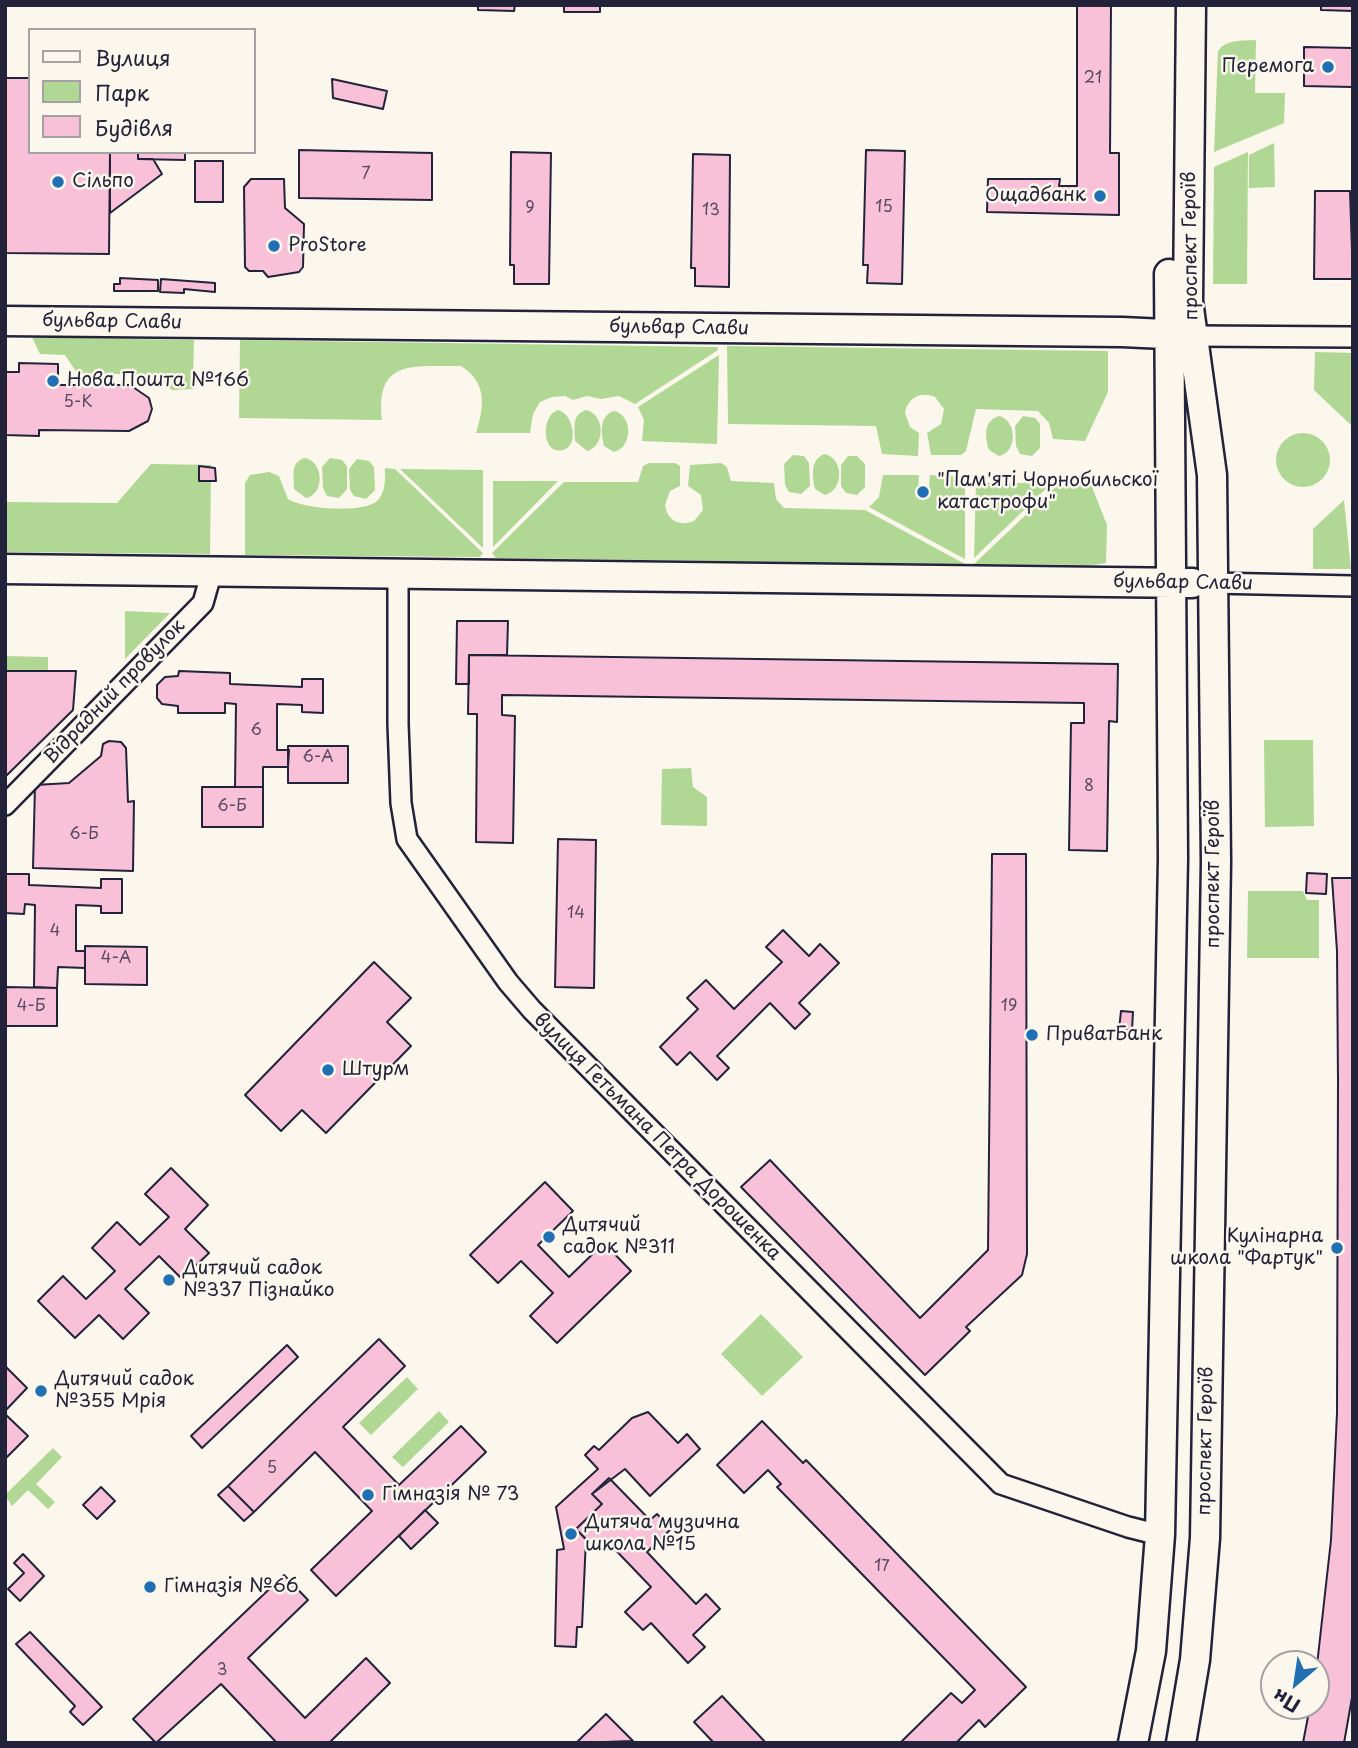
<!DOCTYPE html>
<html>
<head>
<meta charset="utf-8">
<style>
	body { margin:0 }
	#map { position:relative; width:1358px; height:1748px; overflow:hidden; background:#fbf7ec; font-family:"Playpen Sans",sans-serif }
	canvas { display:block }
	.frame { position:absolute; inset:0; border:7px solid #22223b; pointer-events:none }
	.legend { position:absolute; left:28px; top:28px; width:228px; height:126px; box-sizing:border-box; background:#fbf7ec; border:2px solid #a4a2a5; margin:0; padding:9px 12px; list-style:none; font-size:21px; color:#22223b }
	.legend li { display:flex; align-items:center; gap:14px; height:35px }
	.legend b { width:35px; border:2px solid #a4a2a5 }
	.north { position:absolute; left:1260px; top:1650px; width:70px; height:70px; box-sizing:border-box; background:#fbf7ec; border:2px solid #a4a2a5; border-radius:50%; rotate:209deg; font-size:19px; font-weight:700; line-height:28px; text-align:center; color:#22223b }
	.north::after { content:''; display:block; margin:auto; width:24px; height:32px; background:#1f6fb2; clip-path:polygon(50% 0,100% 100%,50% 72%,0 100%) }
</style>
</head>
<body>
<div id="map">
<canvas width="1358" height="1748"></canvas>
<div class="frame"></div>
<ul class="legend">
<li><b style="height:9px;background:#fbf7ec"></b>Вулиця</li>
<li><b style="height:19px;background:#b0d894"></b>Парк</li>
<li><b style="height:19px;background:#f8c1d8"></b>Будівля</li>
</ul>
<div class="north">Пн</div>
</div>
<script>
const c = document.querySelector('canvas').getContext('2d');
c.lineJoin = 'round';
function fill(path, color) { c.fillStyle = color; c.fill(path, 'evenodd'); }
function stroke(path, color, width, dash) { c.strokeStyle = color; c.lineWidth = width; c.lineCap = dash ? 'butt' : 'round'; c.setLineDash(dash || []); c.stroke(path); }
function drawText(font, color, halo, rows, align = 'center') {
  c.font = font + ' "Playpen Sans",sans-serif'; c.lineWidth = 5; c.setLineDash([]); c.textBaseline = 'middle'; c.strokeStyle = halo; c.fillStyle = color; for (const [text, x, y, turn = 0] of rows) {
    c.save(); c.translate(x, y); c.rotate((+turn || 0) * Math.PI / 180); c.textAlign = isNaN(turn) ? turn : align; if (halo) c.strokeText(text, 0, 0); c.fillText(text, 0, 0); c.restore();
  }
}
fill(new Path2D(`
	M1256,40L1255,93H1285L1284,123L1214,152L1218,51C1227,39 1242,41 1256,40Z
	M1274,143L1275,187L1249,188V155Z
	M1248,152L1247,284H1213L1214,167Z
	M32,337L194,340L193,389L172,390L152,375L77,373L65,355L40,354Z
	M240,340L718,347V350L635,404L619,396L601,399L587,396L573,400L565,396L552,397L540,402L533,414L530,433H476C484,407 488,383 461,366C415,367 375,357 382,420L239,418Z
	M727,346L1108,351V392L1085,441L1053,439L1049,423L1038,411L976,409L966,451L961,455H931L927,433L941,424L944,409L935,397C920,391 908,398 905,413L910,427L919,433L918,456L882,454L876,426L728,424Z
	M1315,352L1353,353V427L1314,390Z
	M719,355L717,444L642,441L644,420L638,407Z
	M558,410C573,413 580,446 563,450C542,456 540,416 558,410Z
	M586,410C605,414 606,446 587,451L575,441C575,428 571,415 586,410Z
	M614,411C633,415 633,447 614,452L604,446C601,432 599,416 614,411Z
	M999,416C1017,420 1018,452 999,456L989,450C985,437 983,421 999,416Z
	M1023,416L1035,418L1040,424V448L1032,456L1020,454L1016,446L1015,426Z
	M1276 460a27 27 0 1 1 54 0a27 27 0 1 1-54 0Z
	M825,454C844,459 844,490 825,495L815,489C812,476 810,459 825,454Z
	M793,455L804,456L809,463L810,486L801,494L789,492L785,485L784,464Z
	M848,456H857L865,464V487L857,495L846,493L841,486V465Z
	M305,458C324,462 325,494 306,498L294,489C294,475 290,462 305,458Z
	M330,458L342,460L347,466V489L339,498L327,496L323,488L322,467Z
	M357,459L369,461L374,467L375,490L366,499L354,496L350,490L349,469Z
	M649,463H675L680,466V486L670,491L665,505C667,520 679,527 694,521L703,510L701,495L688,486L690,465L721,463L727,467L731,481L774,483L776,499L784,508L865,510L965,564L496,558L492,553L564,482H638L643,466Z
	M151,464L211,465L210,554L5,552V502L117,503Z
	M385,468L395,469L483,553L480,557L245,555V483L250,475L269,472L279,476L288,499C303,509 365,514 378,500C386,491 385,479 385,468Z
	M400,469L483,470V548Z
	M883,475H919L918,496H928L930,475L965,477V559L869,507L879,497Z
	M1068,475L1088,477L1107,525L1106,563L1093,565L974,564Z
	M493,481H558L493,547Z
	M976,483H1052L974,558Z
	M1344,500L1351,569H1313V529Z
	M125,611L170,613L125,659Z
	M5,656L48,657V671H5Z
	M1264,740H1313L1314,826L1265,827Z
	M691,768L693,787L707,797V826L661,825L662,769Z
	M1248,891H1303L1307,900H1319V958H1247Z
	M761,1314L803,1357L762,1396L721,1354Z
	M407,1377L418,1389L371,1435L359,1423Z
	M439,1411L449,1422L403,1467L392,1457Z
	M53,1448L62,1457L36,1484L55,1502L48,1509L28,1490L12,1506L5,1495Z`), '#b0d894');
const building = new Path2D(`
	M478,5H515L514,11L478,10Z
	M564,5H600V12H564Z
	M1077,5H1111L1110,153H1119V215L987,212L988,179H1060L1059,186H1077Z
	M1321,5H1353V11L1321,10Z
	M1304,47L1353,48L1352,87L1304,86Z
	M5,78H30V152H110L109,254L5,253Z
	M332,79L387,91L383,109L333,98Z
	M299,150L432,153V200L299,198Z
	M866,150L905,151L902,284L867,283L868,265H863Z
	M110,152H138V159H153L162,174L110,213Z
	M138,152H185V160L138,159Z
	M511,152L551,153L549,284H514V265H510Z
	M693,154L730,155L729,287L695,286V268H691Z
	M195,161H223V202H195Z
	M251,179H284L285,208L304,224L303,267L299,272L268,277L263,271H249L245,267L244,187Z
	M1315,191H1350L1353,279H1314Z
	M120,278L158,280V291H114V284H120Z
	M161,279L215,283V292L184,289V293L160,292Z
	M19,363L58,364V385H130L149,398L152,409L148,421L129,431L39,430V436L5,435V372H19Z
	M199,466L215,468L216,481H199Z
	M457,621H508L507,655H469V684H456Z
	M469,655L1118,664L1117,722L1109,721L1107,851L1069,850L1071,723H1084V703L723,698L502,695V715L515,716L513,843L476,842L477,714H468Z
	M5,671H76L73,710L5,777Z
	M179,671L230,673V684L302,687V679H323V713L302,712V705L277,704V750H289L288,767H263V787H235L236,704L225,703V713H178V706L162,704L157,698V685L165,677L178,676Z
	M109,741L121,742L126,748L128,802L134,801L133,871L33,868L35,785L69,783L101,756L103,744Z
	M288,746H348V783H288Z
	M202,787H263V827H202Z
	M558,839L596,840L594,988L555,987Z
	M992,854H1026L1027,1254L1022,1275L966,1327L970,1331L925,1375L741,1187L770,1160L920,1318L988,1250Z
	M1307,873L1327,874L1326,894L1306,893Z
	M5,874H29V885L101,888V879H122V913H101V906L76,905V951H85V968L58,967L57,988L34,987L35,905L25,904L24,914L5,913Z
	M1332,878H1353V1692L1344,1743H1303L1310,1706H1316V1674L1331,1540L1337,1413L1338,1082L1337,951Z
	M783,930L809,956L820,944L839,963L799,1003L810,1014L795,1029L770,1003L717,1056L729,1068L717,1080L690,1052L677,1065L660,1047L698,1009L687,998L706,980L734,1009L782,962L766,947Z
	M85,946L147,947V985L85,984Z
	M374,962L411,998L387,1022L411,1046L326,1133L302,1110L281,1131L245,1095Z
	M5,987L57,988V1026H5Z
	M1121,1011L1133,1012L1132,1030L1119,1029Z
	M171,1168L208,1205L185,1229L209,1253L182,1279L159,1256L125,1289L149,1313L123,1339L99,1315L75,1338L38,1301L63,1276L86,1299L115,1271L92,1248L117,1222L140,1245L169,1217L145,1194Z
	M545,1182L573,1211L538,1245L569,1277L604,1243L631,1271L557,1343L530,1316L553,1293L521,1261L498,1283L470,1255Z
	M379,1339L405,1366L343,1427L399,1485L461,1426L486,1452L336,1596L311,1570L372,1511L315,1452L254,1512L228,1486Z
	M287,1345L298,1357L202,1448L191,1436Z
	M5,1366L27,1388L5,1411Z
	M648,1412L678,1443L687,1434L700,1449L650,1496L625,1469L592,1494L602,1504L576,1529L586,1539L582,1627H577L576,1647L555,1646L557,1550L564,1549L556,1507L598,1469L585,1455L594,1446L599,1450L632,1418Z
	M5,1414L28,1436L5,1459Z
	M762,1421L803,1463L806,1460L1026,1687L985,1727L979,1720L956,1743H900L951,1693L962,1703L975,1690L777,1487L781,1484L768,1470L744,1493L717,1465Z
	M609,1478L650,1520L657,1514L671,1529L647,1552L696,1604L706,1594L720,1609L693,1635L705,1647L688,1663L651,1623L643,1630L625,1612L651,1587L605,1539L595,1549L576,1529L602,1504L592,1494Z
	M228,1486L254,1512L244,1521L218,1495Z
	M101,1487L115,1501L97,1519L83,1505Z
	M425,1510L438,1523L411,1549L399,1536Z
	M23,1554L44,1576L20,1601L8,1589L24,1573L14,1563Z
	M284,1575L308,1600L248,1658L305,1718L366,1658L390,1683L329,1743H277L221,1684L156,1743L133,1719Z
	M30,1632L102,1707L83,1725L70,1712L75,1706L16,1644Z
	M722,1696L766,1743H714L694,1722Z
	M606,1714L633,1741L576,1743Z`);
fill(building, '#f8c1d8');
stroke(building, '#22223b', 2);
const minor = new Path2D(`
	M1193,336L1353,337
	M398,573V724L401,803L407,839L508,982L532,1010L1001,1484L1128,1527L1160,1535
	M1212,583L1353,586
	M5,805L203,603L212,571`);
const secondary = new Path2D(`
	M5,321L1122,332L1186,335
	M5,569L1192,583
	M1133,1743L1151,1651L1160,1535L1173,858L1169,274
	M1181,1743L1195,1660L1205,1538L1216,862L1212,475L1188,301L1191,5`);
stroke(minor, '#22223b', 24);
stroke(secondary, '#22223b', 33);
stroke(minor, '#fbf7ec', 19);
stroke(secondary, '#fbf7ec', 28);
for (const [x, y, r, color] of [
	[1328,67,7,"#1f6fb2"],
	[58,182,7,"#1f6fb2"],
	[1100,196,7,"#1f6fb2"],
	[274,246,7,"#1f6fb2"],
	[53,381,7,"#1f6fb2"],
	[923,492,7,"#1f6fb2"],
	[1032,1035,7,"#1f6fb2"],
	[328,1070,7,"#1f6fb2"],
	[549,1237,7,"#1f6fb2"],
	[1337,1248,7,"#1f6fb2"],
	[169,1280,7,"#1f6fb2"],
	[41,1391,7,"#1f6fb2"],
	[368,1495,7,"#1f6fb2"],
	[571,1534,7,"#1f6fb2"],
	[150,1587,7,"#1f6fb2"]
]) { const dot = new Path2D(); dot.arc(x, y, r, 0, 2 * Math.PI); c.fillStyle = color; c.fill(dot); stroke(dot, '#fbf7ec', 2.5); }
drawText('16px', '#584a62', null, [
	["21",1093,79],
	["7",366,175],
	["15",884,208],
	["9",530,209],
	["13",711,211],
	["5-К",78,403],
	["6",256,731],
	["6-А",318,758],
	["8",1089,787],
	["6-Б",232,807],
	["6-Б",84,835],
	["14",576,914],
	["4",55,932],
	["4-А",116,959],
	["4-Б",31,1007],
	["19",1009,1007],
	["5",272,1469],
	["17",882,1567],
	["3",222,1671]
]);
drawText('19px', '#22223b', '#fbf7ec', [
	["Перемога",1314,67,"right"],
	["Сільпо",72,182],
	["Ощадбанк",1086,196,"right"],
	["ProStore",288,246],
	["Нова Пошта №166",67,381],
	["\"Пам'яті Чорнобильскої",937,481],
	["катастрофи\"",937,503],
	["ПриватБанк",1046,1035],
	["Штурм",342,1070],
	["Дитячий",563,1226],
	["садок №311",563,1248],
	["Кулінарна",1323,1237,"right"],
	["школа \"Фартук\"",1323,1259,"right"],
	["Дитячий садок",183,1269],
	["№337 Пізнайко",183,1291],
	["Дитячий садок",55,1380],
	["№355 Мрія",55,1402],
	["Гімназія № 73",382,1495],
	["Дитяча музична",585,1523],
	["школа №15",585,1545],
	["Гімназія №66",164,1587]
], 'left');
drawText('19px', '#22223b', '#fbf7ec', [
	["проспект Героїв",1191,246,-91],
	["бульвар Слави",112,322,1],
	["бульвар Слави",679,328,1],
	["бульвар Слави",1183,583,1],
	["Відрадний провулок",115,692,-46],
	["проспект Героїв",1214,874,-90],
	["вулиця Гетьмана Петра Дорошенка",657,1137,45],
	["проспект Героїв",1206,1441,-89]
]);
</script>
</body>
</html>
